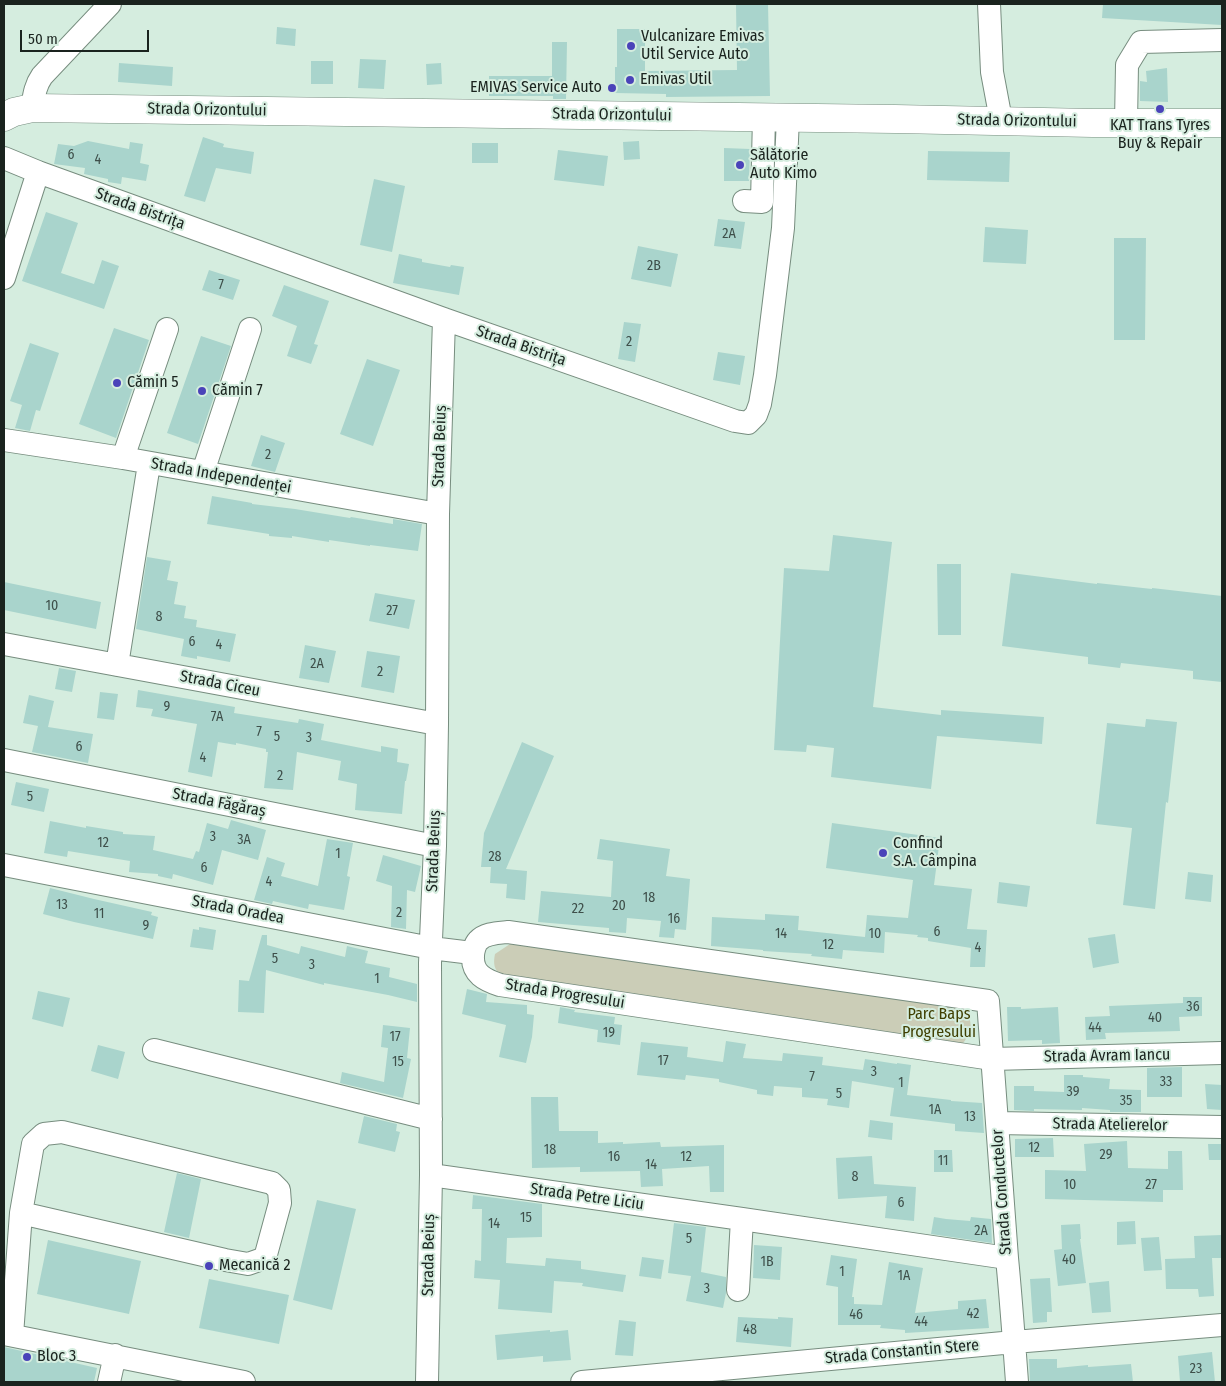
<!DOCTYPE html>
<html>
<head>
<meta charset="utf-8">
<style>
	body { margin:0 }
	#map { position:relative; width:1226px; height:1386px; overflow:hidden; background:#d5eddf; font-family:"Fira Sans Condensed",sans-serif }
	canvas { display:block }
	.frame { position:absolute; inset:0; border:5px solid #1a231e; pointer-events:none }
	.scale { position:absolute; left:20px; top:30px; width:129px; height:22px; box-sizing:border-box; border:2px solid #1a231e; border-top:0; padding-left:6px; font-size:15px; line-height:18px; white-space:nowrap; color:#1a231e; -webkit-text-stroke:4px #d5eddf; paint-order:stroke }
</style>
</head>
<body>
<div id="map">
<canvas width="1226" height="1386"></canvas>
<div class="frame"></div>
<div class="scale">50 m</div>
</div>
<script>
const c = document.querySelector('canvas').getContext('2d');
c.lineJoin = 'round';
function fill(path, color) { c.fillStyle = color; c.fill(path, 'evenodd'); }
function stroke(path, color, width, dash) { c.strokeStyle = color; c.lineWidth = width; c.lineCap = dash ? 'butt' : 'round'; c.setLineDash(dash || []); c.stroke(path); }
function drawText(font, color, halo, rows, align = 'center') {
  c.font = font + ' "Fira Sans Condensed",sans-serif'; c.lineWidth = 4; c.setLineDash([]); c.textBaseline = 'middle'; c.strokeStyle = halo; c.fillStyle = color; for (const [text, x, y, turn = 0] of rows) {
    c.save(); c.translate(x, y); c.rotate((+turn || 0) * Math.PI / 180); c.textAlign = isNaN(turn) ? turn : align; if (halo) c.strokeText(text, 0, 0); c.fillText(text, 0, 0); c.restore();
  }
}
fill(new Path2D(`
	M510,944L945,1003L963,1007C974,1023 973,1030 961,1046L501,976C494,969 493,964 495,954Z`), '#cbcdb7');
fill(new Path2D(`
	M736,4H768L770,96L666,97V94L615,93V67H617V29H645V71L737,70Z
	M1103,4H1222V25L1102,18Z
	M277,27L296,29L295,46L276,44Z
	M552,42H567L566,99H553V96H489V76H552Z
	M360,59L386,60L384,89L358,88Z
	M311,61H333V84H311Z
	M119,63L173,67L172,86L118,82Z
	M441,63L442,84L427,85L426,64Z
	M1167,68L1168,102L1140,101V81L1147,82L1146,71Z
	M203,137L224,144L223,147L254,152L251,174L216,168L205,202L184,196Z
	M88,141L129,149L130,142L143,144L140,163L149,165L146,181L122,177L121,184L108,182V179L84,174L85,168L54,164L58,144L74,146Z
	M639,141L640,159L624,160L623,142Z
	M472,143H498V163H472Z
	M724,148L750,149L749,181H724Z
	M558,150L608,156L604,186L554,180Z
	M928,151L1010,152L1009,182L927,180Z
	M374,179L405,186L392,252L360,245Z
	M46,212L78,223L61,273L94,284L102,260L119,266L104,309L22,281Z
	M718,219L745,222L741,249L714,246Z
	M985,227L1028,230L1026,264L983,262Z
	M1114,238H1146L1145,340H1114Z
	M638,246L678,254L671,287L631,279Z
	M399,254L422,259V262L450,267L451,265L464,267L459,295L393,283Z
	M209,270L240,280L233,300L202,290Z
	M284,285L329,301L314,344L318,345L311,364L287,356L297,326L272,316Z
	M624,322L641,324L635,362L618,359Z
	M114,328L149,340L116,438L79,424Z
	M201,336L231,346L198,444L167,433Z
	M30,343L59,353L40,411L36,410L30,431L15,428L22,405L10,401Z
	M718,352L745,356L740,385L713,380Z
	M367,359L400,370L373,446L340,434Z
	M261,435L285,443L275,472L251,466Z
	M212,496L252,503V504L295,509L350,518L351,517L393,524V519L422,524L418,551L370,545V546L329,540V542L292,536V538L269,536V534L207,524Z
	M833,535L892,542L873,707L941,715V710L1044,717L1042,744L937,736L931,789L831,777L834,748L807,745L806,752L774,750L784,568L829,571Z
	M147,557L171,561L167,580L178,582L174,604L186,606L184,618L197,620L196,627L236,634L230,662L197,656V659L181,656L184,639L136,629Z
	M937,564H961V635H938Z
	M1011,573L1097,584V583L1152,589V588L1222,596V682L1193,679V671L1121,663L1120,668L1088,664V657L1002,646Z
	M4,582L101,602L96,629L4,610Z
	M375,593L415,600L409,629L369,621Z
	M305,645L336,651L329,683L299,678Z
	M367,651L400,656L394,693L361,687Z
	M59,668L76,671L72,692L55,689Z
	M138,690L235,707L234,713L298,723L299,719L324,724L321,740L381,752V746L398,749L397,762L409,764L406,781H405L402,814L355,810L357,784L338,780L341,761L297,752L293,790L264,788L268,752H266V749L236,743V745L218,742L212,777L188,772L197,724L151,716L153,709L136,707Z
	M100,692L118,694L114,720L97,718Z
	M29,695L54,701L48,727L93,734L88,763L32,752L38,726L23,723Z
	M1146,719L1177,722L1168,803L1166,802L1155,909L1123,905L1132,828L1096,824L1107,723L1145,727Z
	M522,742L554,756L506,869L527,871L525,900L506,898L507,884L490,883L491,867H481L484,833Z
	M16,782L49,789L44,812L11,805Z
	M231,820L266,830L258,860L222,850L213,885L173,874L172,879L158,876V874L129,872L130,861L68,851L67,857L44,853L50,821L86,828V826L123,832V834L155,836L153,850L193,859L196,851L199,852L207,823L228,829Z
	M832,823L940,838L934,885L972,889L967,929L987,930L985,967H970L971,948L928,941V938L917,937L918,935L885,932L884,953L843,950L842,959L811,956L812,954L763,951V950L711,946L712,917L765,920V914L799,916L798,930L865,937L867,915L908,918L913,880L826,868Z
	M327,839L353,843L347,876L350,877L344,910L309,904L308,909L273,901L272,904L254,900L267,857L285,863L281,876L318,886Z
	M600,839L670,849L666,876L690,879L686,930L675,929L674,938L659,937L661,921L627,918L626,933L609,932V928L538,922L541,891L611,897L613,861L597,859Z
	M383,855L421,866L415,892L407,890L406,929L391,927L392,886L376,881Z
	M1188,872L1213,875L1211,902L1185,899Z
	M999,882L1030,886L1027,907L997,903Z
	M50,888L94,899L152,912L151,915L158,917L153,939L74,922L43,914Z
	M199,927L216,930L213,950L190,947L193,929L199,930Z
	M1115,934L1119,963L1093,968L1088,938Z
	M262,935H267V945L299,954L301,946L345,957L347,946L368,951L365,963L390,968L389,977L417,984V1002L388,995L324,983V985L266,970L264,1013L238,1012L239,980L249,981Z
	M467,989L487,994L486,1002L527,1005V1014L534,1015L532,1037L526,1063L499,1057L506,1025L462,1014Z
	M38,991L70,998L63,1027L32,1019Z
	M1183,997H1202V1016L1179,1017L1180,1031L1105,1033L1106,1039L1086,1040L1085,1017L1110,1016L1109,1006L1183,1003Z
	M560,1007L575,1010L574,1012L615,1017L614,1024L622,1025L620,1045L597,1042L598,1030L558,1023Z
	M1007,1007H1021V1009L1058,1007L1060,1043L1042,1044V1040L1008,1041Z
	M383,1025L410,1028L407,1058L411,1059L403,1098L340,1083L342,1072L384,1082L388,1048L381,1047Z
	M726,1041L746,1044L743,1058L782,1061L783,1053L823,1057L822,1065L863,1070L865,1059L897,1064V1063L911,1065L907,1095L951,1100V1101L982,1103L984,1133L955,1131V1124L890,1116L894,1088L852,1081L849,1108L827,1105L828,1099L802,1097V1088L774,1086L773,1096L757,1094V1090L719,1082V1079L686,1075L685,1080L637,1075L641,1042L688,1047L687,1057L723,1062Z
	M98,1045L125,1052L118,1079L91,1071Z
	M1182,1067V1097H1147V1068Z
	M1064,1075H1083V1077L1110,1079L1109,1089L1141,1090V1112H1110V1110L1082,1108V1110L1034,1109V1111L1014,1110V1086H1034V1091L1064,1092Z
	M1205,1084L1222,1085V1110L1207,1109Z
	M531,1097H558L559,1131H598V1143L623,1142V1144L660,1142L661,1147L724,1145V1192H710L709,1166L662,1169L663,1186L641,1187L640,1171L580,1172V1167L532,1168Z
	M364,1116L397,1124L396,1131L400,1132L395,1152L358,1143Z
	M870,1120L893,1123L892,1140L868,1137Z
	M1053,1138L1054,1157H1015V1139Z
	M1127,1141L1128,1168L1168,1169V1151H1182L1183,1190H1163V1202L1045,1199V1170L1086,1171L1084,1144Z
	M1208,1144H1222V1160H1209Z
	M934,1150H952L953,1172H934Z
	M872,1156L874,1184L916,1187L914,1221L885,1218L887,1196L838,1199L836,1158Z
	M177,1173L201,1179L189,1238L164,1232Z
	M473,1195L542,1204V1237L507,1238L506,1263L545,1266L546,1258L581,1261V1269L626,1275L623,1292L582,1286L583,1283L554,1281L552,1313L498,1309L500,1280L474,1278L475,1260L481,1261L482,1209H472Z
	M317,1200L356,1209L332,1310L293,1300Z
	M934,1217L946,1219L970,1221L971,1217L991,1219L992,1243L931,1234Z
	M1135,1221L1136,1244L1117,1245V1222Z
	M674,1223L706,1227L701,1272L726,1277V1293L723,1308L686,1301L691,1276L668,1273Z
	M1080,1224L1081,1239H1080L1086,1283L1058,1286L1054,1250L1062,1249L1061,1225Z
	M1222,1235V1258H1212L1214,1296L1199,1297L1198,1289H1166L1165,1259L1195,1258L1194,1236Z
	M1159,1237L1162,1270L1144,1271L1141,1238Z
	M48,1240L141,1261L129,1314L37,1294Z
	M754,1245L782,1247L780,1280L753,1278Z
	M831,1255L857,1259L852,1297H854V1304L882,1305L889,1262L923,1268L915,1313L958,1309V1301L986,1299L989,1328L905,1333V1330L880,1328L881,1325H838V1287L826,1285Z
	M642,1257L664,1260L661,1279L639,1276Z
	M1050,1278L1052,1312H1047V1322L1033,1323L1030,1279Z
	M209,1279L289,1295L279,1344L199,1328Z
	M1109,1281L1111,1312L1092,1313L1089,1283Z
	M738,1317L778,1319V1317L793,1318L791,1347L736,1342Z
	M619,1320L636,1322L633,1356L615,1355Z
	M550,1330V1332L568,1330L571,1360L543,1362V1356L497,1360L495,1335Z
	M4,1347L97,1368L94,1382H4Z
	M1212,1352L1215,1382H1180L1178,1356Z
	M1029,1359H1057V1368L1088,1365V1367L1131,1364L1133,1382H1030Z`), '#a9d4cc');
const minor = new Path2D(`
	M989,4L992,72L1001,120
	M32,108C34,96 35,86 42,76L110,4
	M1126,123L1127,65L1141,42L1222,40
	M4,158L38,172L444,319L735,421L748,423L756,415L760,404L765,375L783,228L788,118
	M744,201L762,202L764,117
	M4,278L38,172
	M4,440L123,458L438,514
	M123,458L167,329
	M203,472L250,329
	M4,644L437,724
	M117,665L149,464
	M4,760L435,846
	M4,865L431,948L472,953
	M154,1050L431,1119
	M997,1123L1222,1127
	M431,1175L742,1219L1007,1258
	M738,1290L742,1219
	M4,1334L244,1382
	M12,1335L21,1213L33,1144L44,1134L62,1132L272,1183L279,1190L280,1203L265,1258L248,1264L225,1260L21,1213
	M109,1382L115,1355
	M427,1382L431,1175L430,963L435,846L437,724L438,514L444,319
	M582,1382L1014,1342L1222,1325
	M1017,1382C1014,1341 1011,1299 1007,1258C1000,1172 994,1086 988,1001L508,932C498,933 485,933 478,941C475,944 473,952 473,956C472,974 485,980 500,985L992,1059L1222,1053`);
const major = new Path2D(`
	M4,117L14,112L32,108L895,119L1093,123H1222`);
stroke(minor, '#778d7f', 24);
stroke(major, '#778d7f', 29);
stroke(minor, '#fff', 22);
stroke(major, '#fff', 28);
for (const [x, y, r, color] of [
	[631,46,5,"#4a43b9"],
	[630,80,5,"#4a43b9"],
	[612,88,5,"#4a43b9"],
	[1160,109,5,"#4a43b9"],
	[740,165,5,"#4a43b9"],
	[117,383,5,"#4a43b9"],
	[202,391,5,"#4a43b9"],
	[883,853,5,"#4a43b9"],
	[209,1266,5,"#4a43b9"],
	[27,1357,5,"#4a43b9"]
]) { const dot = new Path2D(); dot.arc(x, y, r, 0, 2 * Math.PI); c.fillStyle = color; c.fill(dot); stroke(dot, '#d5eddf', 2); }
drawText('14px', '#3e4f4a', null, [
	["6",71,155],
	["4",98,160],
	["2A",729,234],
	["2B",654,266],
	["7",221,285],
	["2",629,342],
	["2",268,455],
	["10",52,606],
	["27",392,611],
	["8",159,617],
	["6",192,642],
	["4",219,645],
	["2A",317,664],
	["2",380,672],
	["9",167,707],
	["7A",217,717],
	["7",259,732],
	["5",277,737],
	["3",309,738],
	["6",79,747],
	["4",203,758],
	["2",280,776],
	["5",30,797],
	["3",213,837],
	["3A",244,840],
	["12",103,843],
	["1",338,854],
	["28",495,857],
	["6",204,868],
	["4",269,882],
	["18",649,898],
	["13",62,905],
	["20",619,906],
	["22",578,909],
	["2",399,913],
	["11",99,914],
	["16",674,919],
	["9",146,926],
	["6",937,932],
	["14",781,934],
	["10",875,934],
	["12",828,945],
	["4",978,948],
	["5",275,959],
	["3",312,965],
	["1",377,979],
	["36",1193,1007],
	["40",1155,1018],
	["44",1095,1028],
	["19",609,1033],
	["17",395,1037],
	["17",663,1061],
	["15",398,1062],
	["3",874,1072],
	["7",812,1077],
	["33",1166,1082],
	["1",901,1083],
	["39",1073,1092],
	["5",839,1094],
	["35",1126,1101],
	["1A",935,1110],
	["13",970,1117],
	["12",1034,1148],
	["18",550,1150],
	["29",1106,1155],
	["16",614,1157],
	["12",686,1157],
	["11",943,1161],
	["14",651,1165],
	["8",855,1177],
	["10",1070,1185],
	["27",1151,1185],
	["6",901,1203],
	["15",526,1218],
	["14",494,1224],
	["2A",981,1231],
	["5",689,1239],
	["40",1069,1260],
	["1B",767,1262],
	["1",842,1272],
	["1A",904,1276],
	["3",707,1289],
	["42",973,1314],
	["46",856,1315],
	["44",921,1322],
	["48",750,1330],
	["23",1196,1369]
]);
drawText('16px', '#1a231e', '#d5eddf', [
	["Vulcanizare Emivas",641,37],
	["Util Service Auto",641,55],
	["Emivas Util",640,80],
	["EMIVAS Service Auto",602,88,"right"],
	["KAT Trans Tyres",1160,126,"center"],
	["Buy & Repair",1160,144,"center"],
	["Sălătorie",750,156],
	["Auto Kimo",750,174],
	["Cămin 5",127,383],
	["Cămin 7",212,391],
	["Confind",893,844],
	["S.A. Câmpina",893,862],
	["Mecanică 2",219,1266],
	["Bloc 3",37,1357]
], 'left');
drawText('16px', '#1a231e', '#d5eddf', [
	["Strada Orizontului",207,110,1],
	["Strada Orizontului",612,115,1],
	["Strada Orizontului",1017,121,1],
	["Strada Bistrița",140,209,20],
	["Strada Bistrița",521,346,19],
	["Strada Beiuș",440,446,-88],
	["Strada Independenței",221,476,10],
	["Strada Ciceu",220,684,11],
	["Strada Făgăraș",219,803,11],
	["Strada Beiuș",434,851,-88],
	["Strada Oradea",238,910,11],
	["Strada Progresului",565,994,9],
	["Strada Avram Iancu",1107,1056,-1],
	["Strada Atelierelor",1110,1125,1],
	["Strada Conductelor",1002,1192,-94],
	["Strada Petre Liciu",587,1197,8],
	["Strada Beiuș",429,1255,-89],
	["Strada Constantin Stere",902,1352,-5]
]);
drawText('16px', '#3f3f01', '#d5eddf', [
	["Parc Baps",939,1015],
	["Progresului",939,1033]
]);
</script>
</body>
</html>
